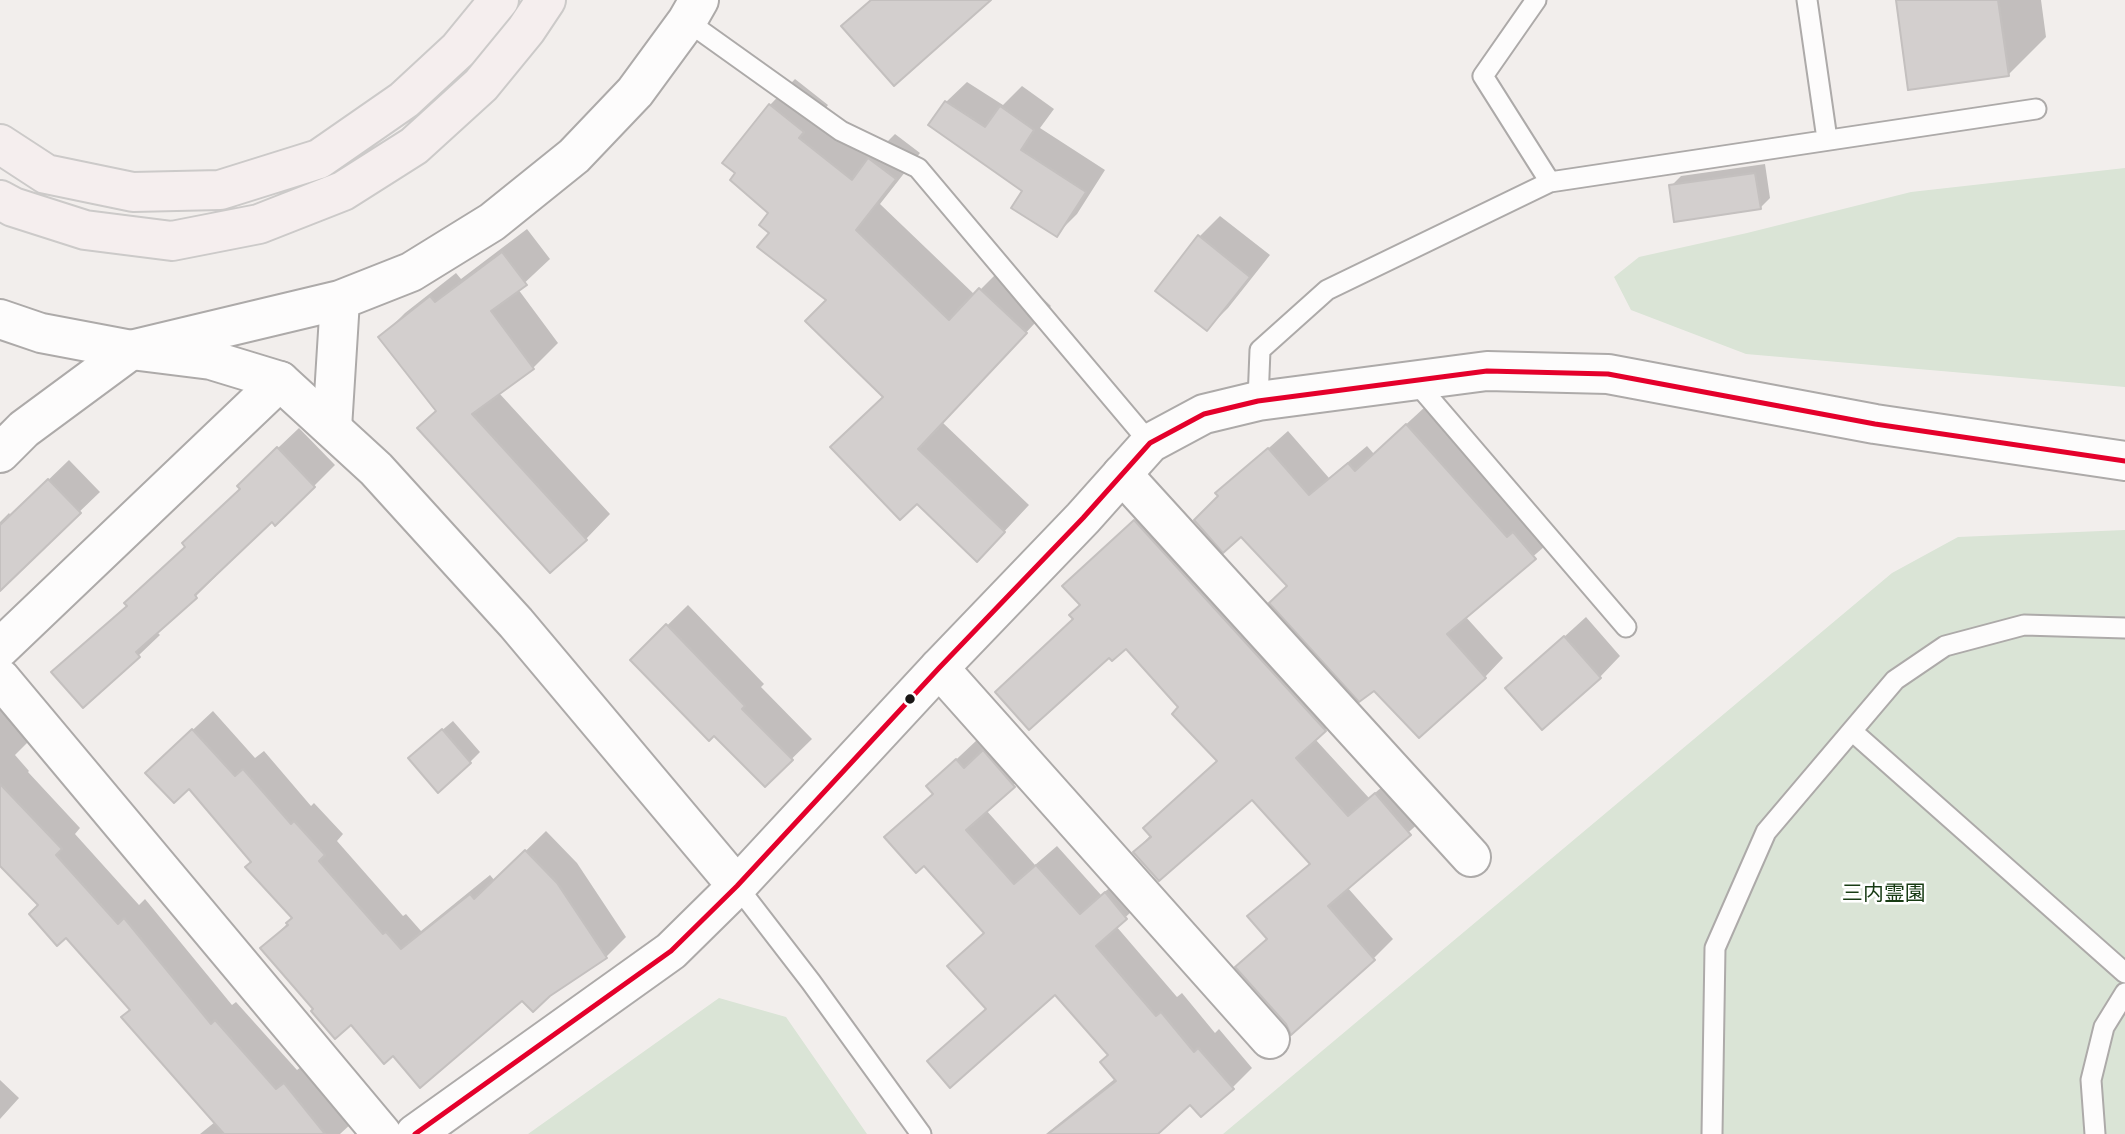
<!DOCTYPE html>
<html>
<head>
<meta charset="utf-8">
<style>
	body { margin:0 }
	canvas { display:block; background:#f2eeec }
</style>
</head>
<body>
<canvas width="2125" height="1134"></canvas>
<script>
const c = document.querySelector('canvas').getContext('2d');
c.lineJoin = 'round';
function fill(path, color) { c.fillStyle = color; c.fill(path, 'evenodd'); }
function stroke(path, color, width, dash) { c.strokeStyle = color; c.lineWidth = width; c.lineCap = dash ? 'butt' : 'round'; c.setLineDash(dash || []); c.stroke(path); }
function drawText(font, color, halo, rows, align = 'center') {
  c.font = font + ' "Noto Sans","Noto Sans JP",sans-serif'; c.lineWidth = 5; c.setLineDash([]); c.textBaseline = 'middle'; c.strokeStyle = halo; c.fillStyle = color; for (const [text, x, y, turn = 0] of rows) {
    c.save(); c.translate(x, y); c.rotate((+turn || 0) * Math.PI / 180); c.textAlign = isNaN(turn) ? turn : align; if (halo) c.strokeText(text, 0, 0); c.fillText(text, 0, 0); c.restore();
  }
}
fill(new Path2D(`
	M2125,168V387L1746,354L1631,310L1614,277L1639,257L1747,233L1911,192Z
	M2125,530V1134H1223L1892,573L1958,537Z
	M719,998L786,1017L867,1134H528Z`), '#dae4d6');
fill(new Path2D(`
	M1898,0H2041L2046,37L2008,75Z
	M795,79L828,105L823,112L876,153L895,134L920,153L880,204L975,295L1006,264L1051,306L942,422L1029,505L1002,534L917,501L885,396L829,300L771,233V213L737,173L724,163L770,105Z
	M967,82L1003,105L1022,86L1054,109L1040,128L1105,170L1077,214L1056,235L1024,190L946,102Z
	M1765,164L1770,198L1760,208L1671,186L1681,176Z
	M1220,216L1270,255L1228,308L1207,329L1199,237Z
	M527,229L550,259L518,289L558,343L533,368L499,393L610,514L586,539L438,410L381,337L405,313L456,273L461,279Z
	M1426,406L1553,539L1465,616L1503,658L1485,677L1375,688L1289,585L1218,493L1288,431L1329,478L1367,446L1374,454Z
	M299,428L335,465L314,486L272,520L215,574L216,576L196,596L156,631L160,635L139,655L83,705L54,672L128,605L242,488L260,465Z
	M69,460L100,492L0,588V522L9,513L11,516Z
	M1155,502L1345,710L1315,739L1369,798L1396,775L1429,814L1347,887L1393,939L1373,959L1288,1023L1238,967L1268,938L1250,916L1311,862L1252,798L1135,852L1219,760L1181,707L1126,646L1075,618L1082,605L1084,567Z
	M688,605L764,684L761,687L812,739L765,785L714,733L632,660Z
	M1586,617L1620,656L1600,677L1508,688Z
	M0,700L35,735L15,755L29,771L28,772L80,828L75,834L139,905L145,899L232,1005L236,1002L297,1070L305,1064L352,1123L340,1134H200L215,1122L132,1009L40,905L0,864Z
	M213,711L255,758L264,751L311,806L314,803L343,834L337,841L403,916L406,914L421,931L490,875L495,881L546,831L577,863L626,937L606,957L523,998L393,1053L351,1022L315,1009L263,948L294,917L254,861L167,754Z
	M453,721L480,752L470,762L421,748Z
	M1004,732L1034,766L986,810L1035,865L1057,846L1101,895L1126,874L1146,898L1116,926L1177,997L1182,993L1215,1033L1219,1029L1252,1068L1232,1088L1190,1102L1133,1134H1046L1116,1078L1110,1055L1055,992L929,1061L987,1008L985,932L906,817L934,793L928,786L977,740L985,749Z
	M0,1080L19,1098L0,1119Z`), '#0003');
const building = new Path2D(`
	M871,0H991L894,86L841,26Z
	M1896,0H1998L2009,76L1908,90Z
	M945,101L985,127L1000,106L1034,130L1021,150L1086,192L1057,237L1011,208L1022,191L928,125Z
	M769,104L804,132L799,138L852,180L868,158L896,179L856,230L949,320L979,288L1027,333L918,449L1005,532L977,562L917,504L900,520L830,447L883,397L805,321L826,300L757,247L769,233L759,225L768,213L730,180L735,173L722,163Z
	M1755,173L1761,209L1674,222L1669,185Z
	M1198,235L1250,277L1207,331L1155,291Z
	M502,252L527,285L491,311L534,369L472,414L587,540L550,573L417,428L436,411L378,337L430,296L435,302Z
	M1406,424L1507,537L1513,532L1536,559L1447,634L1486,678L1419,738L1374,691L1359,702L1269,603L1287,586L1241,537L1223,553L1194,520L1218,496L1215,493L1268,448L1309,495L1348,463L1355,471Z
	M277,447L315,487L275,526L272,522L195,595L197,598L136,652L140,657L83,708L51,672L127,606L124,603L185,547L182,543L240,489L237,486Z
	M48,479L81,513L0,591V525Z
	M1134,520L1326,731L1296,758L1348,816L1375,793L1411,835L1328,906L1375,960L1291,1035L1286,1024L1235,967L1267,939L1247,916L1310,864L1252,800L1159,881L1133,852L1151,837L1143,828L1217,761L1172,714L1178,707L1126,649L1112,661L1109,658L1029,730L995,692L1073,619L1069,615L1080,605L1062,586Z
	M666,624L745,706L742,709L793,760L765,787L714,736L709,741L630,660Z
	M1564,636L1601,678L1542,730L1505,688Z
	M192,729L235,776L243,769L291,824L294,821L325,855L319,861L383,934L386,932L401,949L470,894L474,899L525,850L557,883L607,958L550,996L533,1012L522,1001L420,1088L393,1056L384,1064L351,1025L335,1039L311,1011L313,1009L260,948L288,925L286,923L292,918L245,867L251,862L189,789L174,803L145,773Z
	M442,729L471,763L438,793L408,758Z
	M983,750L1015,787L966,830L1014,884L1036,865L1080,914L1105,892L1127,919L1096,946L1156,1016L1161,1012L1194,1052L1198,1048L1234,1089L1201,1117L1190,1105L1158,1134H1048L1116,1081L1100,1062L1108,1055L1055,995L950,1088L927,1061L986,1009L947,966L984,933L924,866L916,873L884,837L933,794L926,786L956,759L964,768Z
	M0,784L62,849L56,855L118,924L124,918L211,1024L215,1020L276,1089L284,1083L325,1134H224L121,1017L130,1010L66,938L57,946L29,914L38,905L0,866Z`);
fill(building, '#d3cfce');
stroke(building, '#c4c0bf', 2);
const lane = new Path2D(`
	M1536,0L1483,76L1550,182
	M1807,0L1827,139
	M687,21L841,131L918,168L1150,443
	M1414,380L1626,627
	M1258,401L1260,350L1327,290L1550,182L2036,109
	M1852,731L2125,973
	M737,886L811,982L921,1134
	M1712,1134L1715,948L1766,832L1895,680L1945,646L2024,625L2125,628
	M2095,1134L2091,1080L2104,1027L2125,993`);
const street = new Path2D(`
	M332,428L340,300
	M0,453L24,429L131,350L340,300L411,272L492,222L574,156L635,92L687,21L699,0
	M1122,474L1471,857
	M0,648L280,381
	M939,668L1270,1039
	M0,678L382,1134`);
const secondary = new Path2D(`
	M0,319L41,333L131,350L211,360L280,381L376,469L516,623L737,886
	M415,1134L671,951L737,886L939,668L1083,518L1150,443L1204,414L1258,401L1487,371L1608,374L1875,424L2125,461`);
const highway = new Path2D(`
	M0,144L46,174L133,192L220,190L319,159L404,100L458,50L499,0
	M0,200L13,207L85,230L172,241L259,224L343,191L414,146L481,85L526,30L546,0`);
stroke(lane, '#adaaa9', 23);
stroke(street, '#adaaa9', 42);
stroke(secondary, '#adaaa9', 42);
stroke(highway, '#cccac9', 42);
stroke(lane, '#fdfcfc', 19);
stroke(street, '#fdfcfc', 38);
stroke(secondary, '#fdfcfc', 38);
stroke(highway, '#f5eeee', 38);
stroke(new Path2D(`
	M415,1134L671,951L737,886L939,668L1083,518L1150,443L1204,414L1258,401L1487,371L1608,374L1875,424L2125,461`), '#e4002b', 5);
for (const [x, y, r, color] of [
	[910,699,6,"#1a1716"]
]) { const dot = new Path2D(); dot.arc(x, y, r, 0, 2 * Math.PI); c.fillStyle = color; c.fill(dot); stroke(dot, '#fff', 2.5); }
drawText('21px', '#183b14', '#fff', [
	["三内霊園",1884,894]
]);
</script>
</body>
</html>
